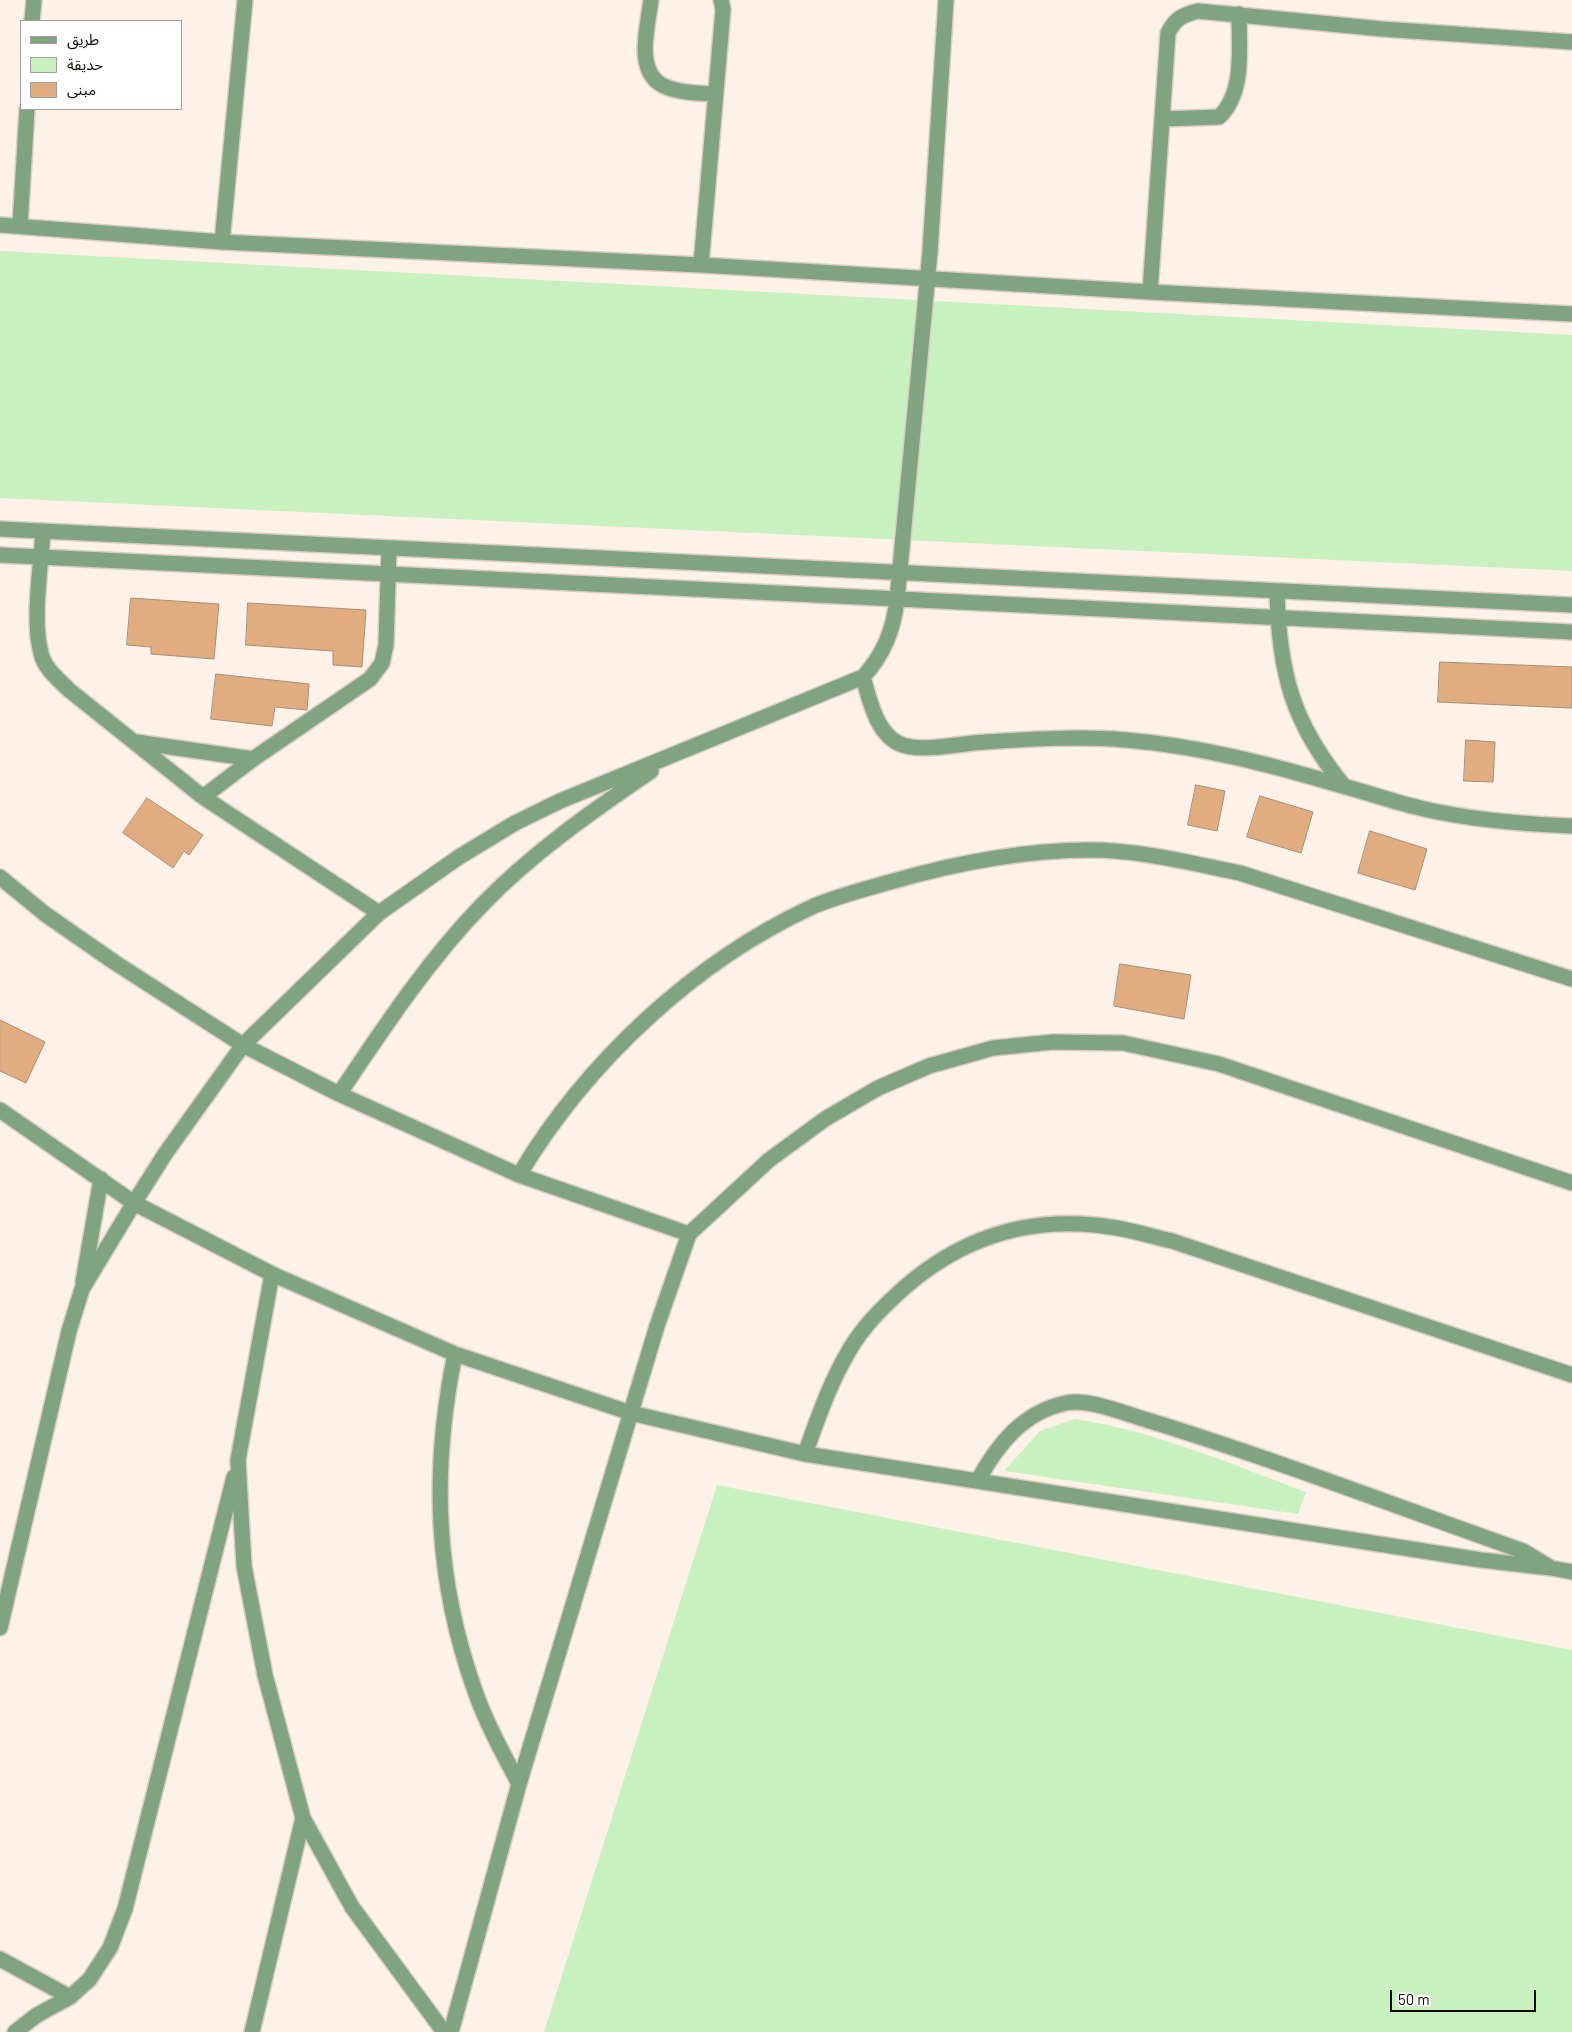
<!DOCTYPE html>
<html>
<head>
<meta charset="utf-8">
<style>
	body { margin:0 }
	#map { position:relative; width:1572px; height:2032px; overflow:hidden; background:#fdf1e8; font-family:Barlow,"Noto Sans Arabic",sans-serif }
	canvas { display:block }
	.legend { position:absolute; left:20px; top:20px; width:162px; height:90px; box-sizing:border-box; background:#fff; border:1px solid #a19d9b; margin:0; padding:6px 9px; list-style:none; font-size:15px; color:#130a04 }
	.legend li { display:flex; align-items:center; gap:10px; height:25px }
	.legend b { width:25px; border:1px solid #a19d9b }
	.scale { position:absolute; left:1390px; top:1990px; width:146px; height:22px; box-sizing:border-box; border:2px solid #130a04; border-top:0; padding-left:6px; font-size:15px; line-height:18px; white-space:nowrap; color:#130a04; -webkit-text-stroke:4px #fff; paint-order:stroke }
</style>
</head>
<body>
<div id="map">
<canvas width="1572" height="2032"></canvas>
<ul class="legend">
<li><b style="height:6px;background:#80a480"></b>طريق</li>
<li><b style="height:14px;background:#c9f1bf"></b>حديقة</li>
<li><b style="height:14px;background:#e1ac80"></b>مبنى</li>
</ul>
<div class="scale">50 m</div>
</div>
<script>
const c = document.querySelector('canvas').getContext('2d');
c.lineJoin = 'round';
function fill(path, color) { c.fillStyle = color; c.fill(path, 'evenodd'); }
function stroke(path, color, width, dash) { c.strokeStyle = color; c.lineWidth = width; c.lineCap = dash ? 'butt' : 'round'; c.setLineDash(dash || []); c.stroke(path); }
fill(new Path2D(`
	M0,251L1572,335V571L0,498Z
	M1075,1419C1155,1431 1231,1464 1306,1492L1298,1514L1004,1471L1040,1431Z
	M717,1485L1572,1650V2032H544Z`), '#c9f1bf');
const building = new Path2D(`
	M131,598L219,604L214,659L151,654V647L127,645Z
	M248,603L366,610L362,667L333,665V651L246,645Z
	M1440,662L1572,667V708L1438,702Z
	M216,674L309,684L307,710L275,707L272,726L211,719Z
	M1466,740L1495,742L1493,782L1464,781Z
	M1196,785L1225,791L1217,831L1188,825Z
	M1260,796L1313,812L1301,853L1247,837Z
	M147,798L203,835L189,855L184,851L173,868L123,833Z
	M1370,831L1427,849L1415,890L1358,873Z
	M1120,964L1191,975L1184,1019L1114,1006Z
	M0,1020L45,1042L26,1083L0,1071Z`);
fill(building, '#e1ac80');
stroke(building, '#a88d77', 1);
const minor = new Path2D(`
	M651,0C648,26 634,72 664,86C679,93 698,93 714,94
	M32,21L34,0
	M1162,119L1219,117C1245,93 1239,47 1239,14
	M0,225L222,242L701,265L1150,292L1572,314
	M20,226L27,109
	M222,242L245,0
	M701,265L723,10L721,0
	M1150,292L1168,33C1175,19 1182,15 1198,11L1382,29L1572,42
	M0,529L1572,605
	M43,532C41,565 32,621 41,653C44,668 58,679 69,690L203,797L379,913
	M0,555L1572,632
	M1277,592C1279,672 1292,723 1344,786
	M863,677C869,698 876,732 898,743C919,754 961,743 985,742C1031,739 1080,736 1126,740C1200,746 1272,765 1343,786C1369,793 1394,802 1420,808C1469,820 1522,824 1572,826
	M136,742L253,759
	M203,797L253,759L370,679L382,663L386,645L389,549
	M0,877L45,914L114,962L243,1045L339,1094L519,1175L689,1234
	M339,1094C383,1029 426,963 481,906C531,854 591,812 651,771
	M0,1110L134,1203L272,1274L455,1354L631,1413L805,1454L1481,1560L1551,1568
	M519,1175C586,1063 694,961 814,906C838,896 865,889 890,882C956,863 1021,850 1090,850C1140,850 1191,863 1240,873L1572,979
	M272,1274L238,1460L244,1566L265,1675L303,1818L352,1907L444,2032
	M83,1282L101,1179
	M455,1354C431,1470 435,1579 475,1691C486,1723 503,1753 519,1784
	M805,1454C818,1418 830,1382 850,1349C864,1325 884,1306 905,1287C966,1234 1037,1214 1117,1228C1135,1231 1154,1237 1172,1241L1572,1375
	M978,1480C998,1444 1023,1412 1066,1403C1088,1398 1126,1414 1147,1420C1274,1459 1398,1507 1523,1551L1551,1568L1572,1572
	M0,1628L69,1331L82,1289L134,1203L165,1154L243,1045L379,913L459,857L515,823L560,801L863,677C884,654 893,631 897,600L930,252L946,0
	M0,1959L70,1997
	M15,2032L37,2015L70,1997L89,1980L110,1948L125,1909L234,1477
	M252,2032L303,1818
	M451,2032L519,1784L657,1326L689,1234L769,1160L825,1119L878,1088L929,1066L993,1048L1053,1042L1123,1043L1219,1064L1572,1183`);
stroke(minor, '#d8ccc4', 18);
stroke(minor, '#80a480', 15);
</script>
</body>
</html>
